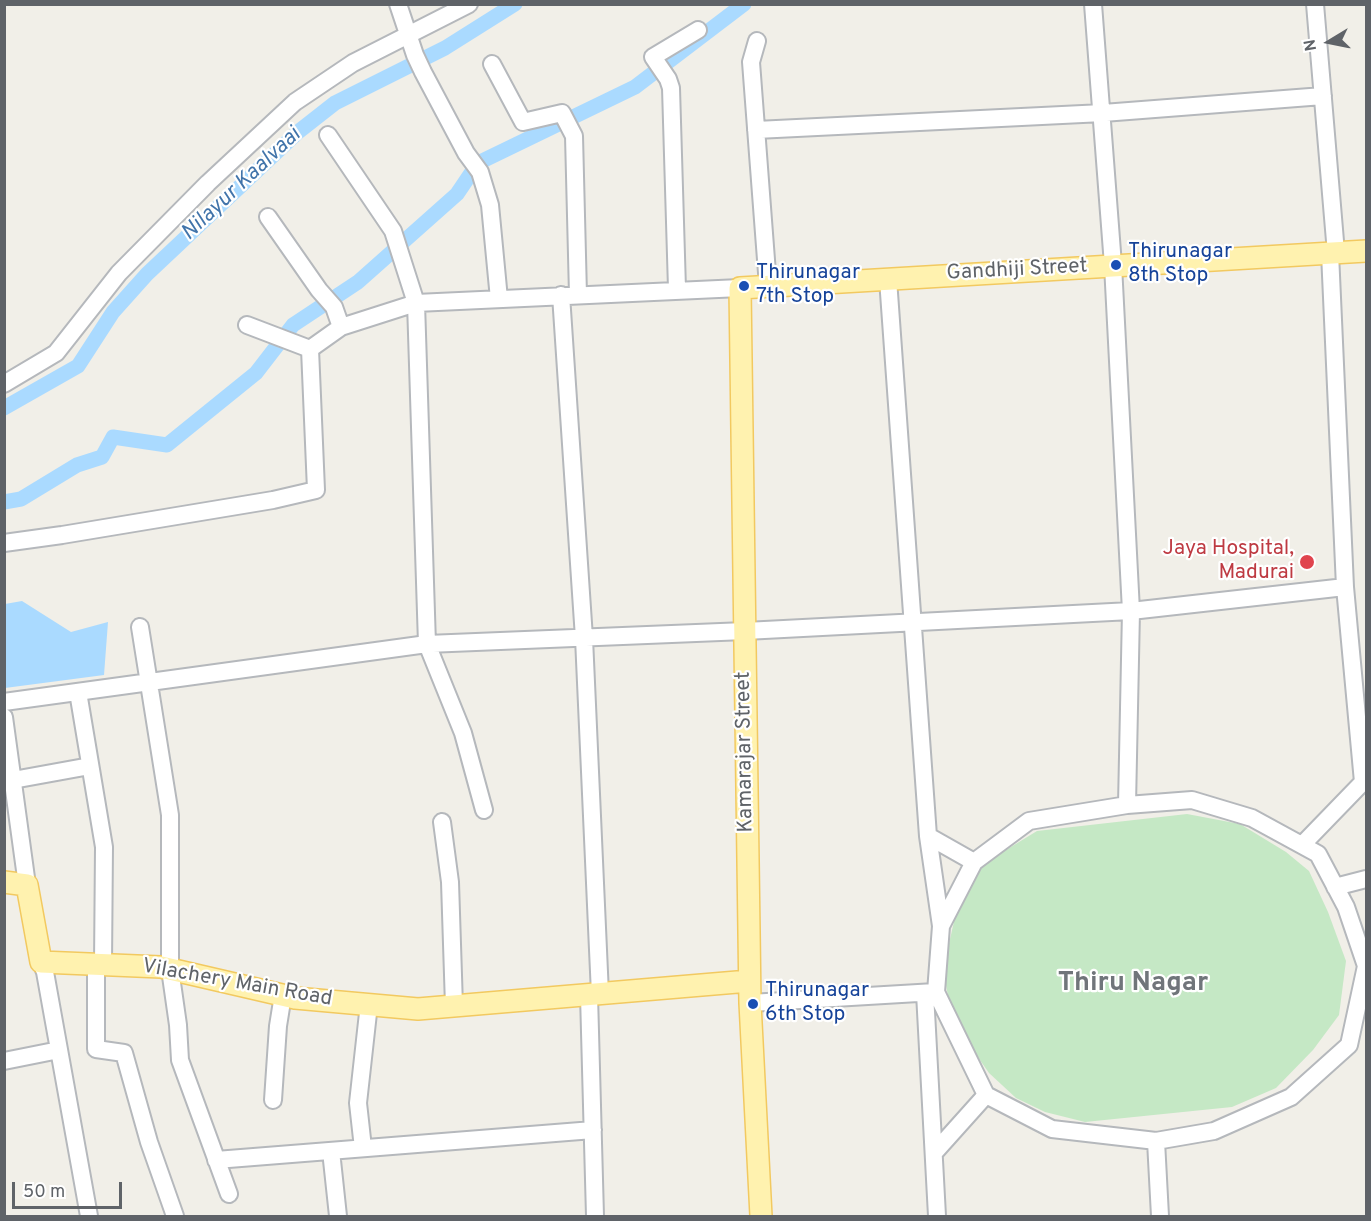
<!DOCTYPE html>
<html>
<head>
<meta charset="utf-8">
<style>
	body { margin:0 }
	#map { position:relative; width:1371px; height:1221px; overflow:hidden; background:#f1efe8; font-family:Overpass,sans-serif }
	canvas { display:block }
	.frame { position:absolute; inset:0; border:6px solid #5f6368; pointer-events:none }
	.north { position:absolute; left:1299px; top:12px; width:60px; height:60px; -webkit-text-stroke:4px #fff; paint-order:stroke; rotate:260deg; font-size:16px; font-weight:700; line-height:24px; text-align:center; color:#5f6368 }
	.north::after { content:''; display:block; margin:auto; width:21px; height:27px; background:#5f6368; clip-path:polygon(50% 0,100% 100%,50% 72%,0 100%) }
	.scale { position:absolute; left:12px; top:1182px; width:110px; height:27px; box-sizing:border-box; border:3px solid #5f6368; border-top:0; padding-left:8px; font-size:18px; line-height:21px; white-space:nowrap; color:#5f6368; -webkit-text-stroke:4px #fff; paint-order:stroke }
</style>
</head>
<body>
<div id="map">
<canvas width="1371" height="1221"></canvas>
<div class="frame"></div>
<div class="north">N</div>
<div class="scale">50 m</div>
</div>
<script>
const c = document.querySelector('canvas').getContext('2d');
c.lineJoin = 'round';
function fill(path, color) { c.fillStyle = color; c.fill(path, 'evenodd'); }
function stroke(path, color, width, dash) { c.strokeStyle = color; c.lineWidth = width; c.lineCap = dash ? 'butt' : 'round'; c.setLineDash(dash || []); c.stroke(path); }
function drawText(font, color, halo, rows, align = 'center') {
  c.font = font + ' Overpass,sans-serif'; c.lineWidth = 4.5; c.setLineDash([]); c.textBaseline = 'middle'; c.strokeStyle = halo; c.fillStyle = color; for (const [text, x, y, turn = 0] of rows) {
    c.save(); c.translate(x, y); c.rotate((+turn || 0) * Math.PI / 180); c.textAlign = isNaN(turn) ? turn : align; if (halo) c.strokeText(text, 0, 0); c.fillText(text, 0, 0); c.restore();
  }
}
fill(new Path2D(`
	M1187,814L1240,824L1286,852L1309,871L1328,912L1346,961L1339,1015L1313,1050L1276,1088L1232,1107L1085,1122L1045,1112L1016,1098L989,1073L966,1040L950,1006L943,970L958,904L983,864L1037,831Z`), '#c5e8c5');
fill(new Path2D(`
	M22,601L71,632L108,622L104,675L5,688V604Z`), '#aadaff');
stroke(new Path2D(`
	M4,408L78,366L113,312L147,274L298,132L335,103L445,48L515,4
	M4,502L21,499L77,465L102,457L113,437L167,445L256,373L293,325L358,282L457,194L478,163L635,87L744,4`), '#aadaff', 15);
const minor = new Path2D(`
	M398,4L415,55L423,72L466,153L480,172L490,205L499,299
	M1093,4L1113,265L1131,611L1127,805
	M1315,4L1336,253
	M757,41L751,62L768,286
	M492,64L523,122L562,113L574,136L578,295
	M756,130L1103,113L1323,96
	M268,217L319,290L334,307L341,327
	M888,279L928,836L974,862
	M677,289L671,88L668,79L653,57L698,30
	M561,295L584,638L600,994
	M247,325L310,349
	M4,384L56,353L119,273L208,183L295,102L353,63L469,4
	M4,543L62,535L273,500L316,490L310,349L341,327L416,303L393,231L328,135
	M1345,587L1363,782H1366
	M140,627L170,815V969L178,1025L180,1060L229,1194
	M78,692L104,847L103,964
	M4,702L427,644L416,303L740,288
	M4,717L27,885
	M13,780L90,766
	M1192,800L1252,818L1318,854L1346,907L1366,966L1349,1045L1291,1097L1214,1131L1156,1141L1052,1129L986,1095L936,992L941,926L974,862L1029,821L1127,805Z
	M484,810L463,733L427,644L745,631L1131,611L1345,587L1330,253
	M442,822L450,882L454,1006
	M928,836L941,926
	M1302,845L1363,782
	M1335,887L1366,879
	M41,962L45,972L89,1216
	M96,964V1049L124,1053L149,1142L175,1216
	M925,993L937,1216
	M589,995L595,1216
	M750,1003L935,992
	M4,1061L59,1050
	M273,1100L278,1026L283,995
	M1156,1141L1160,1216
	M363,1148L358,1103L369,1004
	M331,1151L338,1216
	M934,1153L986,1095
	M216,1160L593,1130`);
const major = new Path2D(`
	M4,882L27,885L41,962L161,967L295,998L418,1009L749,981
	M761,1216L750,1003L740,288L1366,251`);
stroke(minor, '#b5b8bc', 20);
stroke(major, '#f2c960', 24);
stroke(minor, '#fff', 16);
stroke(major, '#fff2af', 21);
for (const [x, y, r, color] of [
	[1116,265,6,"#1a4fb4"],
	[744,286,6,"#1a4fb4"],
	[1307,562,8,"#e0444e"],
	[753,1004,6,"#1a4fb4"]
]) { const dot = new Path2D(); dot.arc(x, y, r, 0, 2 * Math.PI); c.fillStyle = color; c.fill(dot); stroke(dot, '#fff', 2); }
drawText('21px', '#164399', '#fff', [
	["Thirunagar",1128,253],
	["8th Stop",1128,277],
	["Thirunagar",756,274],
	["7th Stop",756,298],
	["Thirunagar",765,992],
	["6th Stop",765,1016]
], 'left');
drawText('21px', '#5f6368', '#fff', [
	["Gandhiji Street",1017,271,-3],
	["Kamarajar Street",746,752,-91],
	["Vilachery Main Road",237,984,10]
]);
drawText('21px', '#be3a42', '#fff', [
	["Jaya Hospital,",1294,550],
	["Madurai",1294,574]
], 'right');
drawText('italic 22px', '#4174aa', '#fff', [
	["Nilayur Kaalvaai",242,185,-43]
]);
drawText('bold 27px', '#70757a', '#fff', [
	["Thiru Nagar",1133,985]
]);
</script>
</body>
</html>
